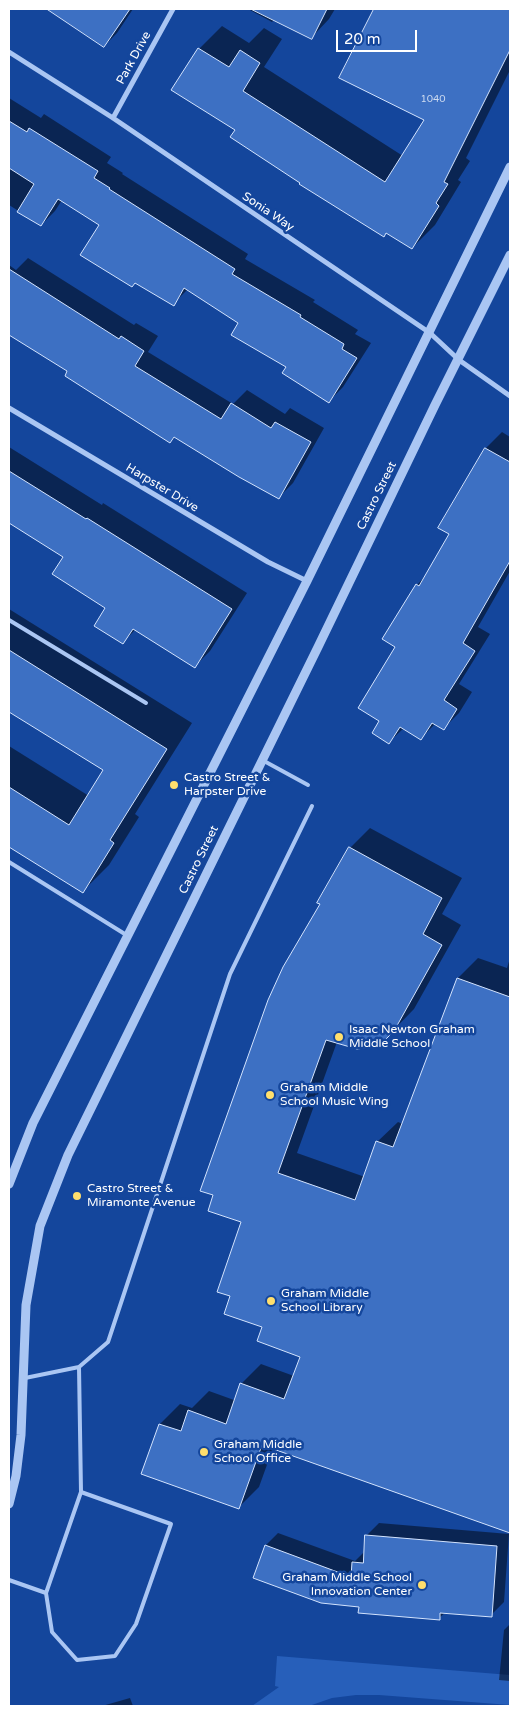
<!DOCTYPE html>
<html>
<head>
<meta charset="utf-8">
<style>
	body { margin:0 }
	#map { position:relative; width:519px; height:1715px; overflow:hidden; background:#14469c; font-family:"Varela Round",sans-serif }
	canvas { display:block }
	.frame { position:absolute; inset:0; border:10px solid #fff; pointer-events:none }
	.scale { position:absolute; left:336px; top:30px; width:81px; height:22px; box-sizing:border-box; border:2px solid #fff; border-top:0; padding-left:6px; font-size:15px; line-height:18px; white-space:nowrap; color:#fff; -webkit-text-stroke:4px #14469c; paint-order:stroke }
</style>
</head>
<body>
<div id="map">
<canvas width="519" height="1715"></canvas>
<div class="frame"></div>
<div class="scale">20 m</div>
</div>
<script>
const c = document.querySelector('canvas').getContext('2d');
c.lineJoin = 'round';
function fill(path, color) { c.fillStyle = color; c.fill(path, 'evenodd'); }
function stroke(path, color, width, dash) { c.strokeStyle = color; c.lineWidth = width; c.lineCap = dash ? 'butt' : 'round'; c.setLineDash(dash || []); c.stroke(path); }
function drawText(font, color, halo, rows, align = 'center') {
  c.font = font + ' "Varela Round",sans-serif'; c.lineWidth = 5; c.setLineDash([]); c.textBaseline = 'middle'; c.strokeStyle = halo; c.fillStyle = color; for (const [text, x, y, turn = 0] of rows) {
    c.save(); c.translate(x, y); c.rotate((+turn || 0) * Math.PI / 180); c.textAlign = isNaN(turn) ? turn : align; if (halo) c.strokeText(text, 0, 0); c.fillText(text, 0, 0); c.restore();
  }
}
fill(new Path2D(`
	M277,1656L510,1675V1705L379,1695H356L332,1698L309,1706H252L279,1687L275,1686Z`), '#275fba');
fill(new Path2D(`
	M49,9H133L117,33L104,46Z
	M248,9H335L329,19L312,37L275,19L272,22Z
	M375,9H510V70L466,158L470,161L458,180L461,182L435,225L412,248L387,232L384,235L237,130L173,90L199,49L222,26L249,43L264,28L282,39L264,67L403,156L426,120L341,77Z
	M9,98L41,118L44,114L111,157L107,163L123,173L122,174L248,254L245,259L315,300L313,302L358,330L355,334L371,343L343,387L329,401L288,367L240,322L188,289L173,304L101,224L62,200L55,211L41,225L9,205Z
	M28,258L134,325L136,323L158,336L148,352L233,404L247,390L285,414L290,408L324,428L293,483L278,498L176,436L170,442L69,371L9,333V265L16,270Z
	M502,432L510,437V571L478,627L490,634L459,684L472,692L459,713L443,729L435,724L421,738L404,728L389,742L381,720L397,647L417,585L427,574L451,534L440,528L486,448Z
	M9,447L102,505L103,503L247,593L210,651L195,666L136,629L123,642L107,607L64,556L9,522Z
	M9,609L192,723L135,814L139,817L109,865L83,891L9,845V746L89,796L105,770L9,711Z
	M370,828L462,878L442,914L461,925L414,1009L383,1041L337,1042L297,1153L365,1177L377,1142L398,1122L403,1124L458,978L478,958L507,968L510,958V1532L273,1448L259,1487L239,1507L143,1473L160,1424L180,1404L192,1408L209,1391L234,1400L241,1384L261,1364L294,1376L301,1356L263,1326L232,1296L242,1221L322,904L319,902L350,848Z
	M379,1523L509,1534L504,1602L491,1615L446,1612L439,1618L360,1606L266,1545L278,1533L355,1561L365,1551L366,1536Z
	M510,1624V1681L499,1680L504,1630Z
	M130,1698L133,1706H102Z`), '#0007');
const building = new Path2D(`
	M47,9H130L104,47Z
	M251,9H327L312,39Z
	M374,9H510V50L444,182L448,184L436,203L439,206L412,249L386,233L384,237L299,184L300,183L230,137L235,130L171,90L198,48L229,67L240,50L260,63L243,91L385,182L424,120L339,78Z
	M9,121L27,132L29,128L98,171L94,178L110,188L109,189L235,269L232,274L301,315L300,317L344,344L342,349L357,358L329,403L282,373L286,367L231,335L238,323L184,288L174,306L135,283L132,287L80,255L99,225L58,199L41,226L17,212L34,184L9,168Z
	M9,269L119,339L121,336L144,351L135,366L221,419L231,403L271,428L275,422L311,442L279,499L239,477L174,437L170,443L65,376L67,371L9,335Z
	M485,448L510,462V561L463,643L475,651L444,700L457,709L444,730L432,723L421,740L400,727L389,744L372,733L379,721L358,708L395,647L382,639L416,584L419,586L449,534L438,528Z
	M9,471L86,519L87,518L232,609L195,668L133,629L123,644L94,626L105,608L52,574L63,557L9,523Z
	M9,650L167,749L110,840L114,843L83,893L9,847V787L69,825L103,770L9,712Z
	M349,847L442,898L423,934L442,945L394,1031L383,1042L372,1047L357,1049L326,1040L278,1173L355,1200L376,1141L393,1147L457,978L510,997V1533L262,1445L239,1509L141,1474L159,1424L181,1431L188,1410L226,1424L240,1383L284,1399L300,1357L257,1341L262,1327L224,1314L230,1296L217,1292L241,1222L208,1211L213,1195L200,1191L268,1000L283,967L320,904L317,903Z
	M365,1535L497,1546L492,1617L440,1613V1620L358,1613L359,1607L321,1603L253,1578L265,1545L351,1577L352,1562L363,1563Z`);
fill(building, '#3d70c3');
stroke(building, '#d3e3fd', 1);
stroke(new Path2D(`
	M9,620L146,703
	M264,761L308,785
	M9,862L128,936
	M79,1367L81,1492
	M25,1378L79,1367L108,1342L230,974L312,806
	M81,1492L171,1524L136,1624L115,1656L77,1660L52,1632L46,1593Z
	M9,1580L46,1593`), '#aac6f3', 4);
stroke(new Path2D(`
	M9,52L113,118L430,333L459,360L510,396
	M113,118L173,9
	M9,408L268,562L307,581`), '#aac6f3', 5);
stroke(new Path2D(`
	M9,1184L33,1123L307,581L510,167
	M9,1504L16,1476L21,1435L26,1305L40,1226L68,1155L318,647L435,405L510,255`), '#aac6f3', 9);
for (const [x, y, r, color] of [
	[174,785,5,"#ffdf6d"],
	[339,1037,5,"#ffdf6d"],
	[270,1095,5,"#ffdf6d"],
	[77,1196,5,"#ffdf6d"],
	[271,1301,5,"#ffdf6d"],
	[204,1452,5,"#ffdf6d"],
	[422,1585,5,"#ffdf6d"]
]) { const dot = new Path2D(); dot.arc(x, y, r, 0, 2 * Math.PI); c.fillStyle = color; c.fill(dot); stroke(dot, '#14469c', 2); }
drawText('10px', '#cedbf0', null, [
	["1040",433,99]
]);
drawText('12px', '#fff', '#14469c', [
	["Park Drive",134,58,-61],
	["Sonia Way",268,212,34],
	["Harpster Drive",162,488,31],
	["Castro Street",377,496,-64],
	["Castro Street",199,860,-64]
]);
drawText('12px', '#fff', '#14469c', [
	["Castro Street &",184,778],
	["Harpster Drive",184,792],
	["Isaac Newton Graham",349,1030],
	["Middle School",349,1044],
	["Graham Middle",280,1088],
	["School Music Wing",280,1102],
	["Castro Street &",87,1189],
	["Miramonte Avenue",87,1203],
	["Graham Middle",281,1294],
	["School Library",281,1308],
	["Graham Middle",214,1445],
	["School Office",214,1459],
	["Graham Middle School",412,1578,"right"],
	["Innovation Center",412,1592,"right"]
], 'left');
</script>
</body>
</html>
